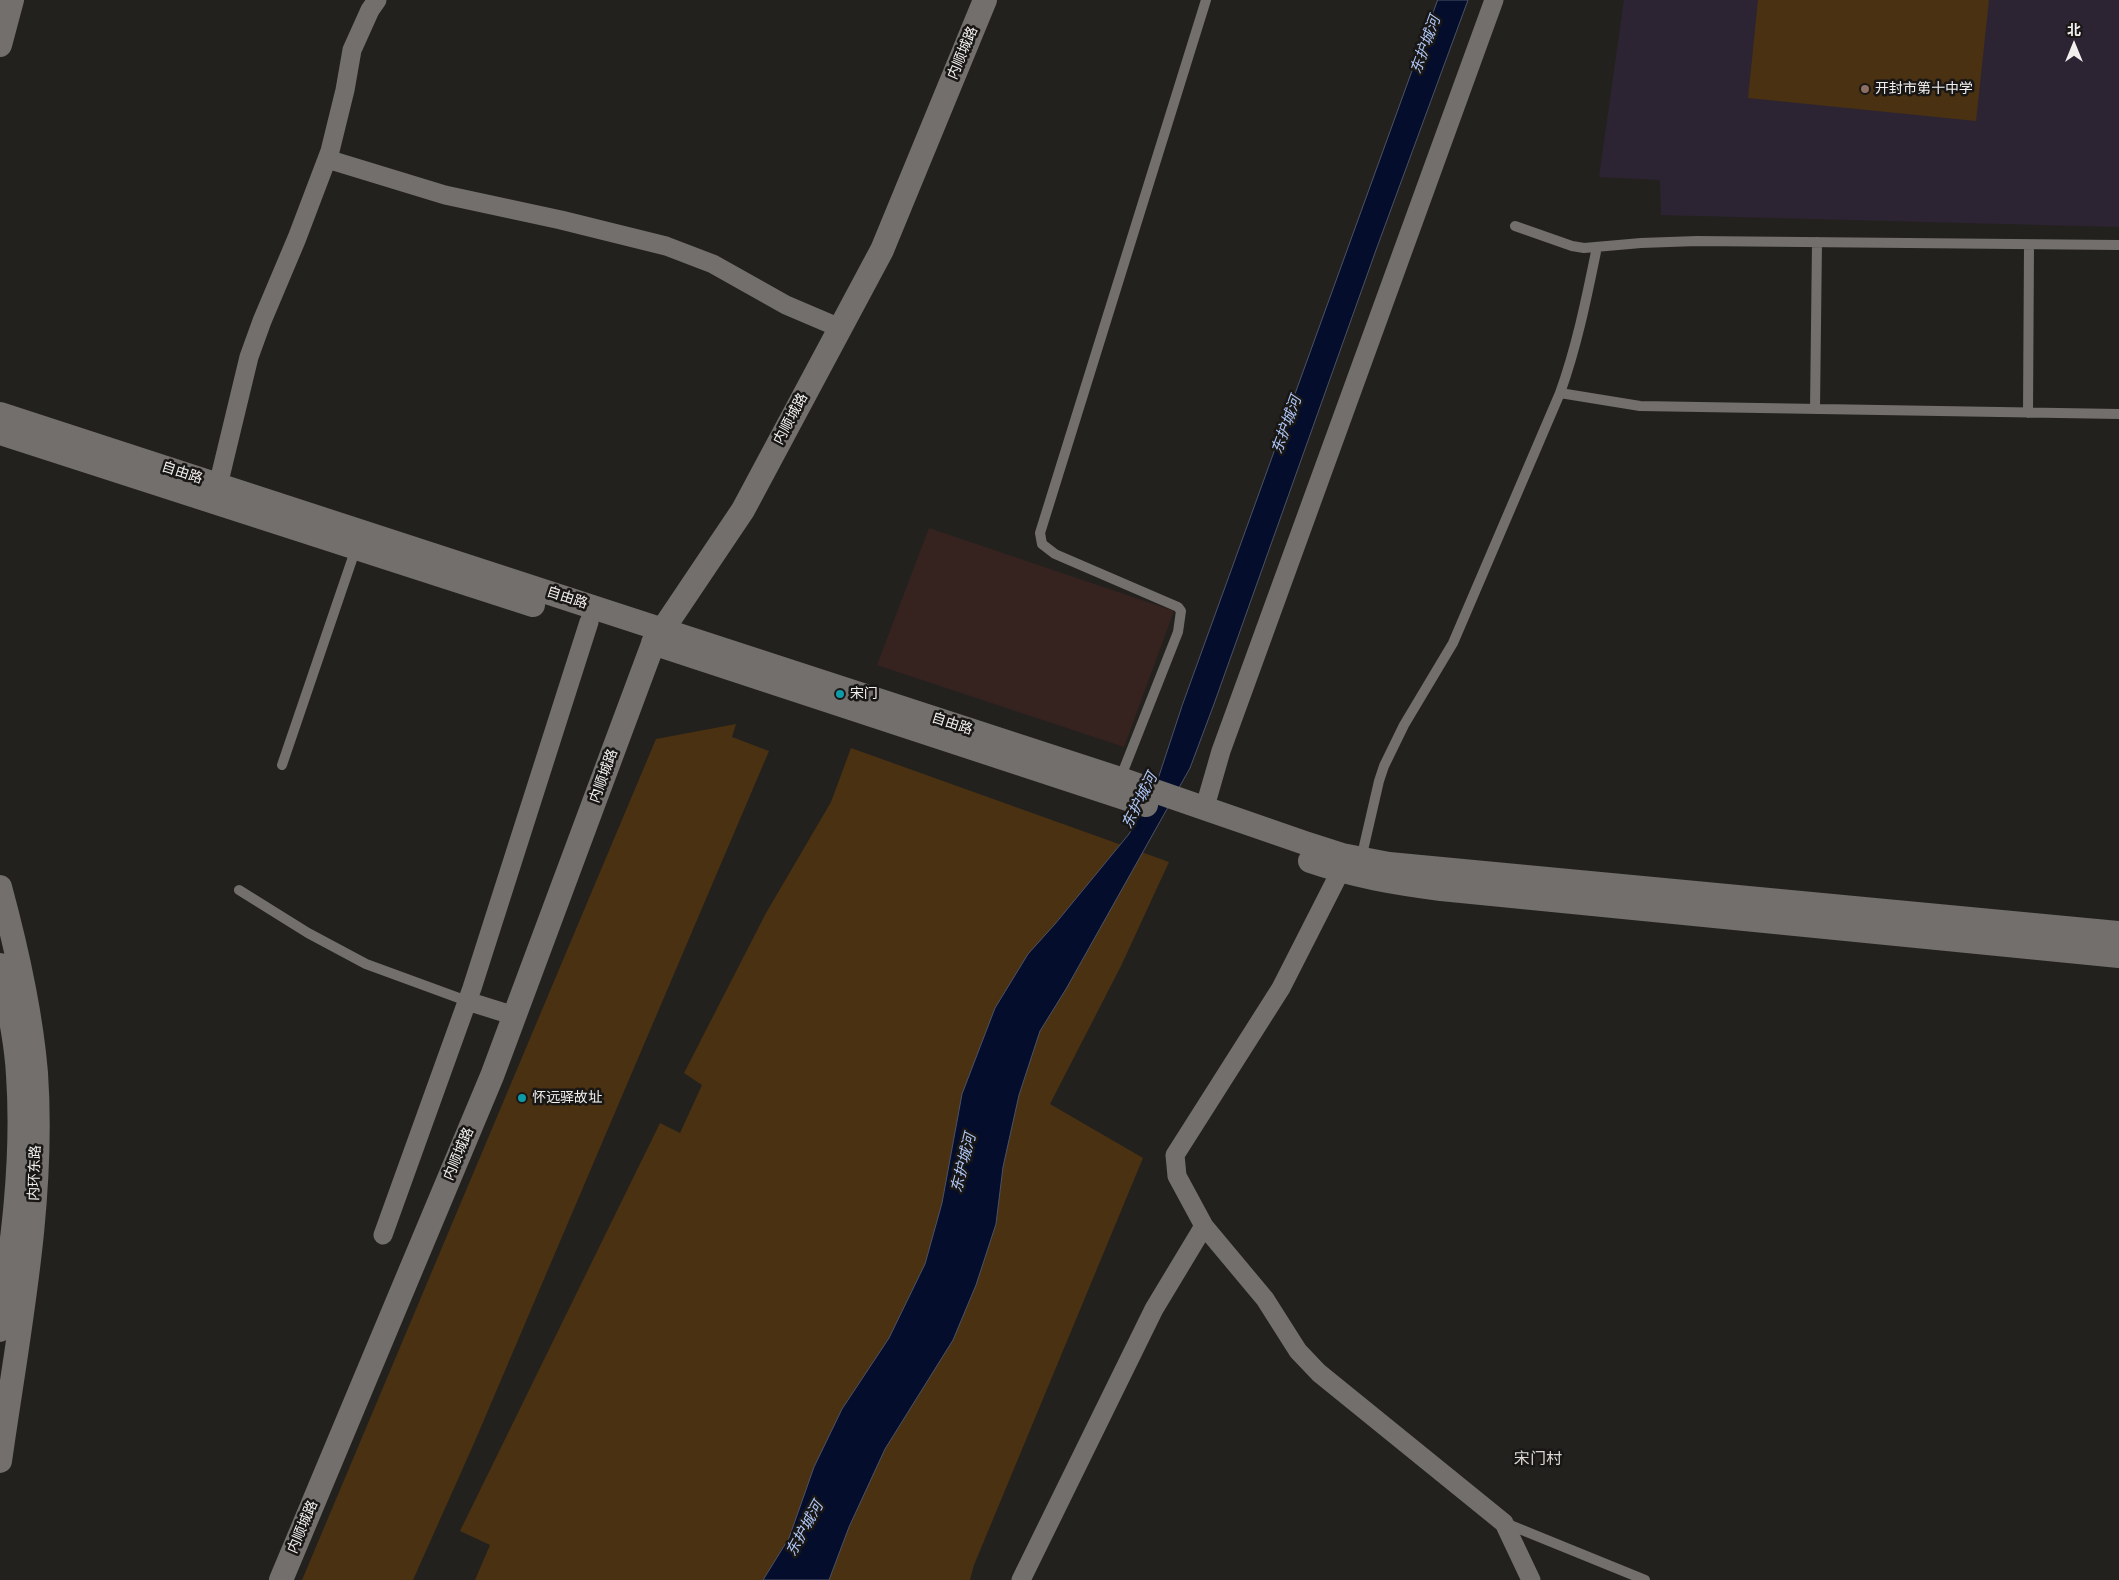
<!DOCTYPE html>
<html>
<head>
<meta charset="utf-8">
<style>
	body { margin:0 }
	#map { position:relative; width:2119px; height:1580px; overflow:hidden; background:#23211e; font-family:Manrope,"Noto Sans SC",sans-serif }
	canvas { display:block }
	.north { position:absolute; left:2049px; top:20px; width:50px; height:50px; -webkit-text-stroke:4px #191715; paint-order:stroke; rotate:0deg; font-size:14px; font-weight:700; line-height:20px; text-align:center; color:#f2f0ef }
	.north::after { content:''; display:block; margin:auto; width:18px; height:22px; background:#f2f0ef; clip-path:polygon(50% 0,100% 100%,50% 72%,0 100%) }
</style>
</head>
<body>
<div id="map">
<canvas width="2119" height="1580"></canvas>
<div class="north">北</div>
</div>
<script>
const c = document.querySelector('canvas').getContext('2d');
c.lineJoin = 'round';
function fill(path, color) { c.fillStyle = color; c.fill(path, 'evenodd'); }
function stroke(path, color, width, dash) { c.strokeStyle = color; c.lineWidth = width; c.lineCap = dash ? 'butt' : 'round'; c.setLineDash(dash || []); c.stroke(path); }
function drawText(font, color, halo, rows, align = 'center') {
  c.font = font + ' Manrope,"Noto Sans SC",sans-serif'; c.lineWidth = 5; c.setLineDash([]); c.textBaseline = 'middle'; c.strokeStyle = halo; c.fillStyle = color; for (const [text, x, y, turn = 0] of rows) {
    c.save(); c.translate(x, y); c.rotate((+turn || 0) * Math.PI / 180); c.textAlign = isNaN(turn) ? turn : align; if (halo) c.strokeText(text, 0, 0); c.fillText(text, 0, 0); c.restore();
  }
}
fill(new Path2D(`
	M929,528L1174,611L1124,747L877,665Z`), '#36231f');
fill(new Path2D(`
	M1624,0H2119V227L1661,215L1660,180L1599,177Z`), '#2d2433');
fill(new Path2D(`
	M1758,0H1989L1976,121L1748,98Z
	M736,724L732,737L769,751L475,1441L413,1580H302L656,739Z
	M851,748L1169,862L1121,966L1050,1104L1143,1158L974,1565L970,1580H475L490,1545L460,1531L660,1123L680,1133L702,1085L684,1073L766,913L831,802Z`), '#493112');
const water = new Path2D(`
	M1438,0H1468L1376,250L1214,704L1190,768L1066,989L1040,1031L1019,1095L1003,1167L996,1224L976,1285L953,1340L885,1449L849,1527L829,1580H763L789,1538L814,1467L842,1409L889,1338L925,1264L942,1203L962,1094L995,1008L1028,954L1055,924L1129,834L1156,785L1182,706Z`);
fill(water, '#040e2c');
stroke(water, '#4b5266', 1);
stroke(new Path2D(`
	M1515,226L1572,246L1584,248L1641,243L1697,241L2119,245
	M1560,393L1640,406L2119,414
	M1815,409L1817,242
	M2028,413L2029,245
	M282,765L356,548
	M1120,779L1178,632L1181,611L1178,607L1055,554L1042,544L1040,533L1206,0
	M1361,859L1379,781L1384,766L1404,725L1453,643L1560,393C1577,346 1587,296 1597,247
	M239,890L308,933L366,964L467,1001
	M1505,1523L1645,1580`), '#726f6c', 10);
stroke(new Path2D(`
	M327,159L445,195L561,220L666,246L713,264L786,305L840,328
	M215,498L249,357L262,321L297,238L330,151L345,90L352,50L370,10L377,0
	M1204,810L1221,751L1494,0
	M1340,872L1281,988L1175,1155L1177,1176L1204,1226L1265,1299L1298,1351L1319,1373L1504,1523L1531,1580
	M467,1001L515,1016
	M383,1235L472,988L589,622
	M1021,1580L1154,1309L1204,1226`), '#726f6c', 19);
stroke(new Path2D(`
	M0,45L12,0
	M0,414L1120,779L1305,843L1342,855L1389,864L2119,933
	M0,433L533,605
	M653,643L1146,805
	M1310,861C1353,876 1396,883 1441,889L2119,956
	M0,887C16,946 31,1012 36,1073C45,1202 18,1334 0,1461
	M0,965C7,1001 16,1038 18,1075C24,1160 12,1245 0,1330
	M281,1580L492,1076L653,644L743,510L882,250L985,0`), '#726f6c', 24);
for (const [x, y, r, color] of [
	[1865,89,5,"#8d6e63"],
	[840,694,5,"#0f9aa8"],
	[522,1098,5,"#0f9aa8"]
]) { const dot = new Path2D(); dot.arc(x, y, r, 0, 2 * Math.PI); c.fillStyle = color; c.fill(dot); stroke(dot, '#191715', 2); }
drawText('14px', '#f2f0ef', '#191715', [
	["内顺城路",963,53,-67],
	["内顺城路",791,419,-62],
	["自由路",182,473,18],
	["自由路",567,598,18],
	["自由路",952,724,18],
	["内顺城路",604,776,-70],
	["内顺城路",459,1154,-67],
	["内环东路",35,1173,-88],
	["内顺城路",303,1527,-67]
]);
drawText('14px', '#f2f0ef', '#191715', [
	["开封市第十中学",1875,89],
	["宋门",850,694],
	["怀远驿故址",532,1098]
], 'left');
drawText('italic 15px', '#afc7f8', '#191715', [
	["东护城河",1426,45,-70],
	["东护城河",1287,425,-70],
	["东护城河",1140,801,-63],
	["东护城河",964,1163,-76],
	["东护城河",805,1529,-61]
]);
drawText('16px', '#dcd9d5', '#191715', [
	["宋门村",1538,1460]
]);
</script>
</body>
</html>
